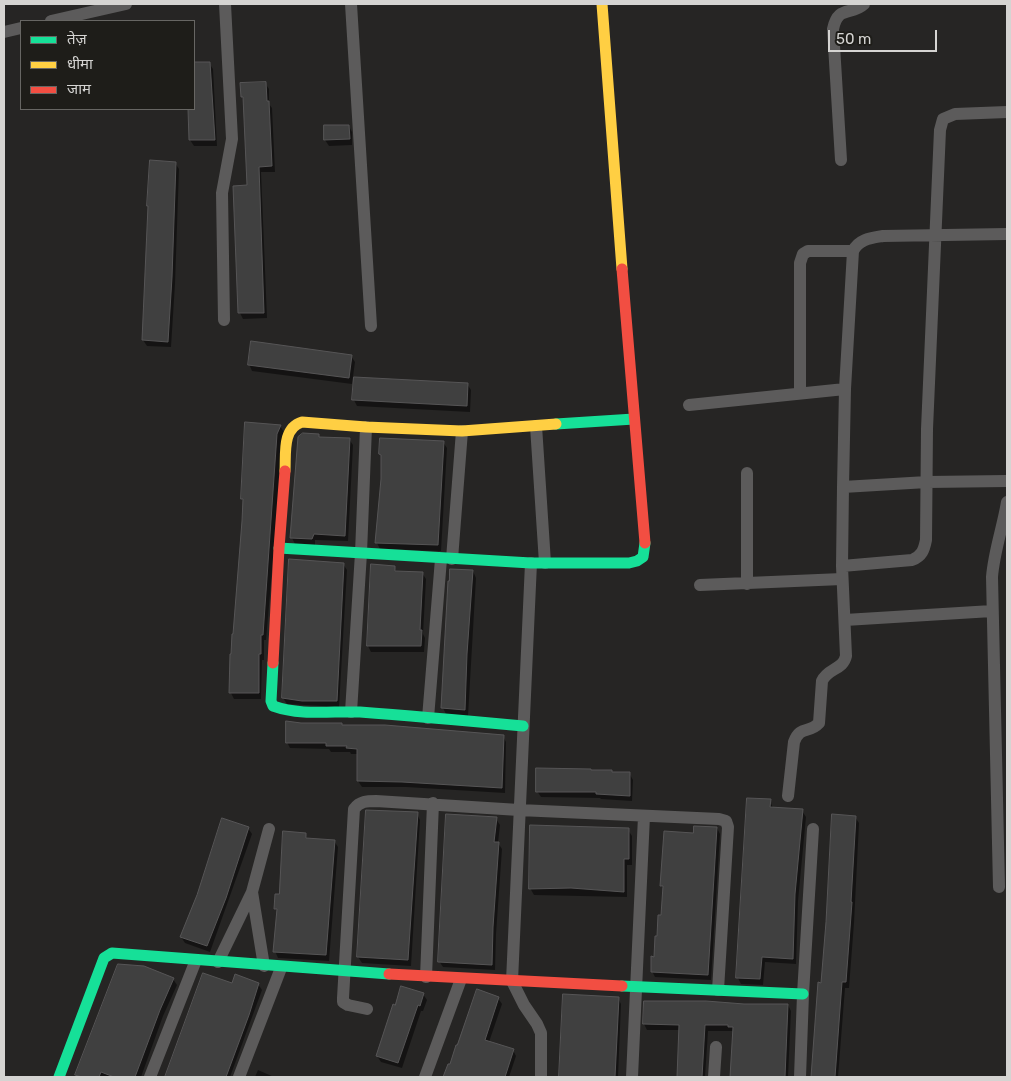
<!DOCTYPE html>
<html>
<head>
<meta charset="utf-8">
<style>
	body { margin:0 }
	#map { position:relative; width:1011px; height:1081px; overflow:hidden; background:#262524; font-family:Rubik,"Noto Sans Devanagari",sans-serif }
	canvas { display:block }
	.frame { position:absolute; inset:0; border:5px solid #d5d4d2; pointer-events:none }
	.legend { position:absolute; left:20px; top:20px; width:175px; height:90px; box-sizing:border-box; background:#1e1d19; border:1px solid #676663; margin:0; padding:6px 9px; list-style:none; font-size:15px; color:#d5d4d2 }
	.legend li { display:flex; align-items:center; gap:10px; height:25px }
	.legend b { width:25px; border:1px solid #676663 }
	.scale { position:absolute; left:828px; top:30px; width:109px; height:22px; box-sizing:border-box; border:2px solid #d5d4d2; border-top:0; padding-left:6px; font-size:15px; line-height:18px; white-space:nowrap; color:#d5d4d2; -webkit-text-stroke:4px #1e1d19; paint-order:stroke }
</style>
</head>
<body>
<div id="map">
<canvas width="1011" height="1081"></canvas>
<div class="frame"></div>
<ul class="legend">
<li><b style="height:6px;background:#16e098"></b>तेज़</li>
<li><b style="height:6px;background:#ffcf43"></b>धीमा</li>
<li><b style="height:6px;background:#f24e42"></b>जाम</li>
</ul>
<div class="scale">50 m</div>
</div>
<script>
const c = document.querySelector('canvas').getContext('2d');
c.lineJoin = 'round';
function fill(path, color) { c.fillStyle = color; c.fill(path, 'evenodd'); }
function stroke(path, color, width, dash) { c.strokeStyle = color; c.lineWidth = width; c.lineCap = dash ? 'butt' : 'round'; c.setLineDash(dash || []); c.stroke(path); }
fill(new Path2D(`
	M209,63L213,69L217,146H194L190,140L188,109H194V64Z
	M265,83L269,89V104L272,108L275,172H261L267,318L243,319L240,313L249,186L244,101L242,97Z
	M349,126L352,132V145L329,146L325,140Z
	M175,163L179,169L175,284L171,347L147,346L143,340L149,209L148,206Z
	M351,356L355,362L352,384L252,371L249,364Z
	M467,384L471,390L470,412L357,406L354,400Z
	M280,426L284,432L266,640H264V660H262L261,699H234L231,693L244,502L242,499Z
	M318,435L320,438L349,439L353,445L348,541L315,540V545L295,544L292,538Z
	M443,442L447,448L441,551L380,549L377,543L383,458L380,454Z
	M343,564L347,570L339,707L287,704L283,698Z
	M394,567L397,572L422,573L426,579L423,634L425,638L424,652H371L368,646Z
	M473,571L476,578L468,716L446,714L443,708Z
	M342,726L503,736L506,742L505,793L406,787H362L358,781L359,754H351L350,752H331L329,749L290,748L287,742Z
	M612,773H629L633,780L632,801L601,799L600,798L541,797L537,791Z
	M770,801L773,808L802,811L806,817L798,901L796,964L765,962L763,985L741,984L738,978Z
	M417,814L420,820L411,966L362,963L358,957Z
	M855,817L859,823L854,923L849,988H845L838,1077H812L820,984H822Z
	M496,819L500,825L498,843L502,849L496,934L495,970L443,967L439,961Z
	M248,828L252,834L210,952L185,943L181,937Z
	M717,828L720,834L711,980L655,977L652,971L662,917L664,890L661,886L695,834Z
	M628,830L632,836V865H627V897L534,895L530,888Z
	M305,834L308,839L334,841L338,847L329,961L278,958L275,951L278,913L275,908Z
	M173,979L177,985L163,1016L141,1077H77L94,1027Z
	M258,984L262,990L230,1077H166L182,1037Z
	M423,994L427,1000L423,1011H421L402,1068L381,1062L377,1056Z
	M498,998L502,1004L489,1042L513,1050L516,1056L509,1077H445L449,1065L451,1066Z
	M618,998L621,1004L618,1077H558Z
	M744,1005H788L791,1011L788,1077H732L734,1032L732,1031H708L705,1077H678L680,1030H647L644,1024Z
	M258,1070L274,1077H255Z`), '#0007');
const building = new Path2D(`
	M194,62H210L215,140H189L188,109H194Z
	M266,82L267,101H269L272,166L259,167L264,313H238L233,186L247,185L243,97H241L240,83Z
	M324,125H349L350,139L324,140Z
	M150,160L176,162L172,277L168,342L142,340L148,206H147Z
	M251,341L352,355L349,378L248,365Z
	M354,377L468,383L467,406L352,400Z
	M245,422L281,425L277,434L263,635H261V654H259V693H229L230,654H231L232,634H233L242,521L243,499H241Z
	M303,433L319,434V437L350,438L345,536L314,534L312,539L290,538L298,437Z
	M380,438L444,441L438,545L375,543L381,479V455L379,454Z
	M289,559L344,563L337,701H302L282,698Z
	M371,564L395,566V571L423,572L420,630H422L421,646H367Z
	M450,569L473,570L467,654L465,710L441,708L448,581H449Z
	M286,721L301,723H342V725H385L504,735L502,788L402,782L357,781V749L346,748L347,746H326V743H286Z
	M536,768L591,769V770H612V772H630V796L596,794V792H536Z
	M747,798L771,799L770,807L803,809L795,894L793,959L762,957L760,979L736,978Z
	M366,810L418,812L408,960L357,957Z
	M446,814L497,817L494,842H499L493,927L492,965L438,962Z
	M832,814L856,816L851,902H852L846,982H842L835,1077H811L818,982L821,983L826,922Z
	M222,818L249,827L226,898L207,946L180,937L197,895Z
	M530,825L629,828V859H624V892L571,888L529,889Z
	M694,826L717,827L708,975L651,972V956L654,957L655,936H657L658,915H661L663,886H660L664,831L693,833Z
	M283,831L306,833V838L335,840L326,955L273,952L277,909H274L275,894H279Z
	M118,964L144,966L174,978L160,1010L135,1077H114L101,1072L99,1077H82L75,1075Z
	M203,973L232,983L235,974L259,983L249,1015L226,1077H165Z
	M401,986L424,993L420,1006L418,1005L398,1063L376,1056L393,1004L395,1005Z
	M477,989L499,997L485,1040L514,1049L505,1077H443L448,1064H450L456,1045H457Z
	M563,994L619,997L615,1077H559Z
	M644,1001H706L744,1004H788L785,1077H730L733,1027H728V1025H705L702,1077H677L679,1025L643,1024Z`);
fill(building, '#404040');
stroke(building, '#565556', 1);
stroke(new Path2D(`
	M351,4L371,326
	M51,21L126,4
	M4,32L21,28
	M841,160L833,29C838,5 851,16 864,4
	M224,320L222,193L232,139L225,4
	M800,393V263L803,254L808,251H853
	M689,405L845,389
	M536,426L545,563
	M843,487L927,482L1007,481
	M452,559L462,431
	M531,563L512,981L524,1005L537,1024L541,1033V1077
	M842,566L912,560C922,556 924,550 926,540L927,429L940,130L943,119L955,114L1007,112
	M747,584V473
	M700,585L842,579
	M845,620L992,611
	M351,712L361,553L366,427
	M428,718L441,559
	M788,796L794,742C800,725 809,734 819,723L822,681C828,668 843,670 846,656L842,566L843,487L845,389L853,251C859,239 871,238 883,236L1007,234
	M999,887L992,577C994,551 1003,527 1007,502
	M252,892L264,966
	M218,962L252,892L269,829
	M426,977L433,803
	M367,1009L348,1005L343,1002V998L354,809C360,801 367,801 376,801L519,810L719,819L726,821L728,827L718,990
	M150,1077L196,960
	M239,1077L281,968
	M425,1077L461,979
	M632,1077L644,816
	M714,1077L716,1047
	M800,1077L803,994L813,829`), '#5c5b5b', 12);
stroke(new Path2D(`
	M556,424L634,419
	M279,548L531,563H629L637,561L643,557L645,543
	M273,663L271,701L273,706C301,716 331,711 360,712C414,716 469,721 523,726
	M622,986L803,994
	M59,1077L104,958L112,953L389,974`), '#16e098', 11);
stroke(new Path2D(`
	M602,4L622,269
	M285,471C286,454 282,428 302,422L366,427L462,431L556,424`), '#ffcf43', 11);
stroke(new Path2D(`
	M622,269L645,543
	M273,663L279,548L285,471
	M389,974L622,986`), '#f24e42', 11);
</script>
</body>
</html>
